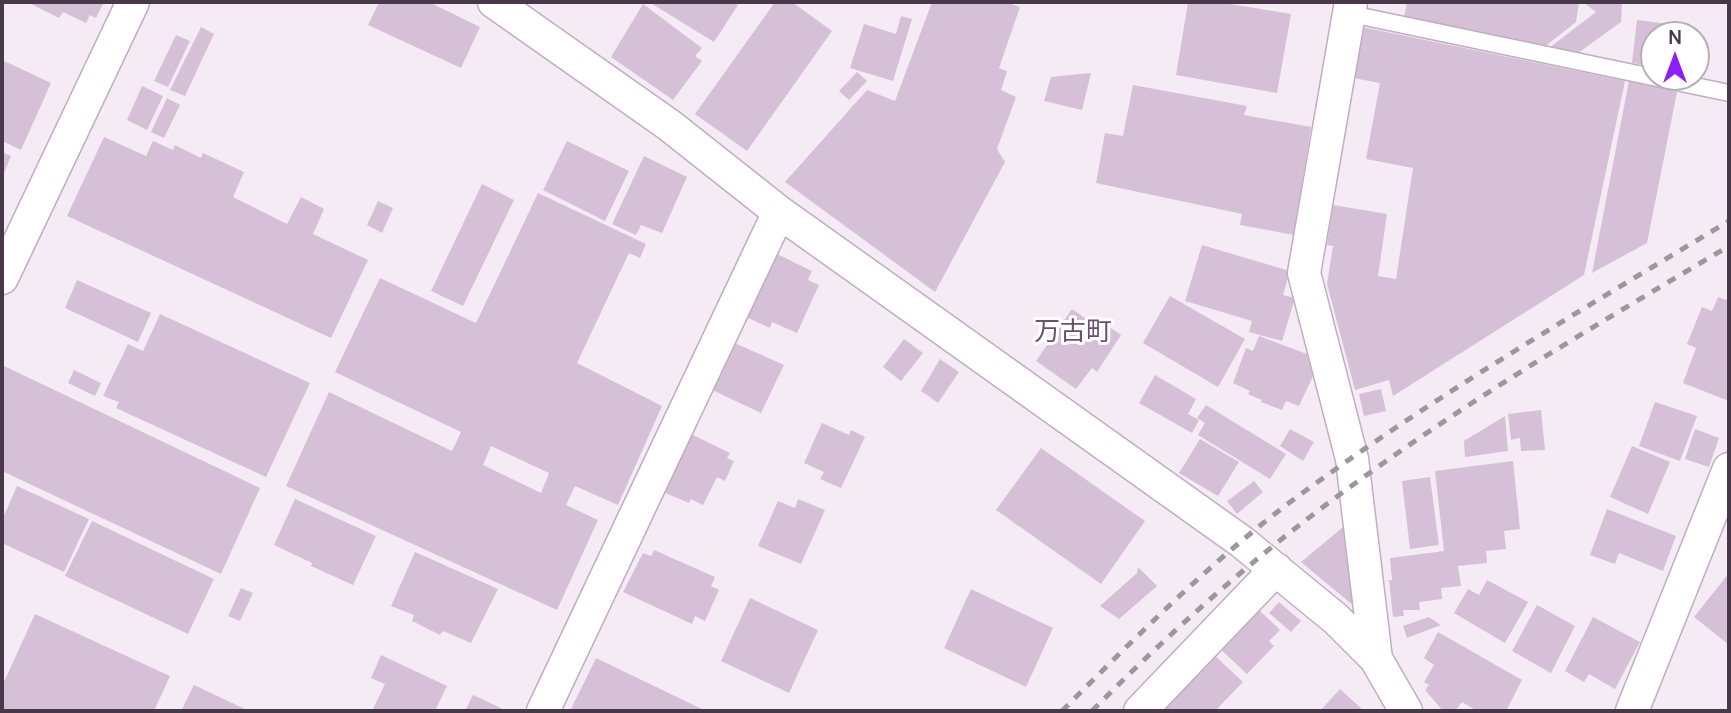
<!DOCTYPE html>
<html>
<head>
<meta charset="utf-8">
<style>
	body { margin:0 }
	#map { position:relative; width:1731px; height:713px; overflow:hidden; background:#f5ebf5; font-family:Manrope,sans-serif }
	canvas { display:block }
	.frame { position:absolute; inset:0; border:4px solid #49384a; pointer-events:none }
	.north { position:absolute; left:1640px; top:21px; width:70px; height:70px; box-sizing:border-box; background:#fff; border:2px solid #b6afb7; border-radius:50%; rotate:0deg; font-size:19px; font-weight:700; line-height:28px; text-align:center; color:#49384a }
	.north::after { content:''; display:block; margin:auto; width:24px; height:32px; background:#8d1dfa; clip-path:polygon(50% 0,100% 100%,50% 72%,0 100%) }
</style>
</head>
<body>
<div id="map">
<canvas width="1731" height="713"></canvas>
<div class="frame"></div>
<div class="north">N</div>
</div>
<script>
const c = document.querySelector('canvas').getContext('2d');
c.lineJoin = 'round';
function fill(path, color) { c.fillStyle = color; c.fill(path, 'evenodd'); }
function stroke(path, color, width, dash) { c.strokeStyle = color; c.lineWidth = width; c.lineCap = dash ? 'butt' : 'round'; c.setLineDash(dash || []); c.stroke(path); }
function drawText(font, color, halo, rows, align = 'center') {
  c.font = font + ' Manrope,"Noto Sans JP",sans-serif'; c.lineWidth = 6; c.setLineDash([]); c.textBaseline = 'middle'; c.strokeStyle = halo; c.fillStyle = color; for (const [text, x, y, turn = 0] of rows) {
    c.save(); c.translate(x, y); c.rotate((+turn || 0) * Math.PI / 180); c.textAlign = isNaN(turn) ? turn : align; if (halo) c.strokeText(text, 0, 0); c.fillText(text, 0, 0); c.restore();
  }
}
fill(new Path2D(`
	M32,2H104L96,18L90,15L86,23L63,12L59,18L31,4Z
	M379,2H434L433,4L480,27L461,68L368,25Z
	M649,2H732L738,5L714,42Z
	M775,2H792L832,31L747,151L695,114Z
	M932,2H1006L1020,7L999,68L1007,71L1001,90L1016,97L997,149L1005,162L935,292L785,182L867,90L895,101Z
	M1188,2H1218L1291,14L1277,93L1176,75Z
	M1407,2H1579L1576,22L1543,48L1404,18Z
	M1583,2H1622L1621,22L1578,53L1549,48L1596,12Z
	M643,4L702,48L695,56L702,61L673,100L611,57Z
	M901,16L912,19L893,81L850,68L864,24L896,34Z
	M1637,20L1668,24L1667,35H1654V66L1632,63Z
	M201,27L214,34L185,96L170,90Z
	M1362,27L1625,81L1584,275L1393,396L1389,380L1355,390L1327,284L1333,246L1327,245L1333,205L1387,214L1378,276L1396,279L1413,168L1366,159L1380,83L1353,78Z
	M176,35L190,41L168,87L154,81Z
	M2,60L51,83L21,150L2,141Z
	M857,72L867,81L849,100L839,91Z
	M1091,73L1082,110L1044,101L1051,77Z
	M1629,81L1677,92L1647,243L1592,273Z
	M1133,85L1247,106L1244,115L1311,127L1294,235L1240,225L1242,214L1096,183L1105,133L1123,136Z
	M142,86L163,96L147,130L127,120Z
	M167,98L180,105L164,138L151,132Z
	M104,137L146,156L153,141L173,150L175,145L201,158L203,153L244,172L233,197L287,224L301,197L324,209L313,234L368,260L331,338L67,216Z
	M567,141L629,171L605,221L543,190Z
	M2,152L11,156L2,178Z
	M644,156L687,177L662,233L641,225L636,235L612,224Z
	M482,184L514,200L463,306L431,291Z
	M538,193L646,244L640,258L629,253L577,363L662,406L618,505L575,486L566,505L598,520L557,610L286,486L329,392L452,451L461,432L335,372L380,278L476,323ZM491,446L549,473L541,493L483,465Z
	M378,201L393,208L382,233L367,225Z
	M1202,245L1290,271L1283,295L1295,298L1282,341L1249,332L1252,321L1185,301Z
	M775,253L812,271L808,280L819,285L797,333L772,322L770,328L746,317Z
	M77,280L151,313L138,342L65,308Z
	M1170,296L1245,339L1218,387L1143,343Z
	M1718,297L1729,301V401L1683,383L1696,348L1687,344L1702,307L1712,311Z
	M1072,309L1093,324L1097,319L1121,335L1097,372L1092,368L1076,389L1036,361Z
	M160,314L310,383L266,477L116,408L119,402L103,396L128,344L143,351Z
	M1259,336L1307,354L1313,376L1299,406L1286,401L1282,410L1261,402L1262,400L1248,394L1250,391L1233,383L1246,348L1253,351Z
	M904,339L923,353L901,381L883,367Z
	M730,341L784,365L761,413L708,388Z
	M940,359L959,372L938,403L921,391Z
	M2,365L260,488L221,574L2,471Z
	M74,370L101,383L95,396L68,383Z
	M1155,375L1196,399L1188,414L1199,420L1192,433L1139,403Z
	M1381,389L1386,411L1364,416L1359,394Z
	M1655,402L1697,416L1680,461L1639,446Z
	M1206,405L1286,454L1270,479L1198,435L1205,423L1197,418Z
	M1541,410L1545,450L1521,451L1520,438L1511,440L1508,414Z
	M1505,416L1508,451L1465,457L1464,441Z
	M822,423L849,435L851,430L865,437L841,488L820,479L824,472L804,463Z
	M1290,429L1314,442L1303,461L1280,446Z
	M1695,429L1719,438L1709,467L1685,459Z
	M691,434L730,453L727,458L734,461L725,481L717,477L703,505L691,499L689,503L663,492Z
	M1200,439L1239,462L1218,496L1179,473Z
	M1632,446L1670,462L1648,514L1610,497Z
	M1041,448L1145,521L1101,584L996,510Z
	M1513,461L1520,529L1504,531L1506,549L1486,551L1487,563L1458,566L1461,586L1441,588L1442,599L1419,602L1420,610H1403L1404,616L1393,617L1389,580H1392L1390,558L1444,551L1435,471Z
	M1430,477L1439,545L1410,549L1402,481Z
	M1254,481L1263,492L1237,514L1227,501Z
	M17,486L89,519L64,572L2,543V520Z
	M295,499L376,536L353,585L311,566L312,563L274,545Z
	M798,499L825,510L801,564L758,546L778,501L795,508Z
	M1607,509L1676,536L1663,571L1619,553L1615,564L1590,555Z
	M92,521L214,579L188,634L65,576Z
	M1348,523L1354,606L1301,562Z
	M654,550L715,577L711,586L719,590L705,621L695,616L692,624L623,592L643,553L651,556Z
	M415,552L498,589L471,643L443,631L440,635L412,621L414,615L391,606Z
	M1138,567L1157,586L1119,619L1100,606L1137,573Z
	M1729,573V645L1694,617Z
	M1487,580L1528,602L1505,643L1454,613L1468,589L1479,595Z
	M241,588L253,593L240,621L228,616Z
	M971,589L1053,628L1026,687L944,648Z
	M750,598L818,630L789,693L721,661Z
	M1279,602L1301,621L1291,632L1269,613Z
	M1537,605L1575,626L1551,673L1512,651Z
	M1256,607L1280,630L1269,641L1274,646L1247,674L1218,647Z
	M35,614L170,676L154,711H2V686Z
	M1429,617L1441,625L1407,638L1403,626Z
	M1593,617L1640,642L1615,689L1589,674L1584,682L1565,671Z
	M1438,632L1522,680L1506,711H1477L1462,702L1455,711H1443L1425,690L1429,685L1424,682L1434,665L1424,658Z
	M1211,652L1243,682L1215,711H1154Z
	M381,655L447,686L435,711H372L385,684L371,678Z
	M596,658L706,711H576L571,709Z
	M194,685L249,711H181Z
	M1340,689L1364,711H1320Z
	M473,695L501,708L500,711H465Z`), '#d6c0d7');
const service = new Path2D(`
	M1351,14L1729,93`);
const minor = new Path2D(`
	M494,2L669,125L779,212L1242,542L1336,619L1376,659L1406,711
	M1351,2L1304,273L1352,459L1376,659
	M2,278L133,2
	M543,711L779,212
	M1140,711L1276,569
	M1632,711L1729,469`);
stroke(service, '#c1adc1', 19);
stroke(minor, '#c1adc1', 35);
stroke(service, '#fff', 16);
stroke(minor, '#fff', 32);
stroke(new Path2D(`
	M1062,711C1136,637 1212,560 1297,497C1434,396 1583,309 1729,221
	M1092,711C1174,628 1262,550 1357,482C1476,395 1603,321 1729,246`), '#999', 5, [9, 9]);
drawText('26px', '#6b4f6d', '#fff', [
	["万古町",1073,333]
]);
</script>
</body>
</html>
